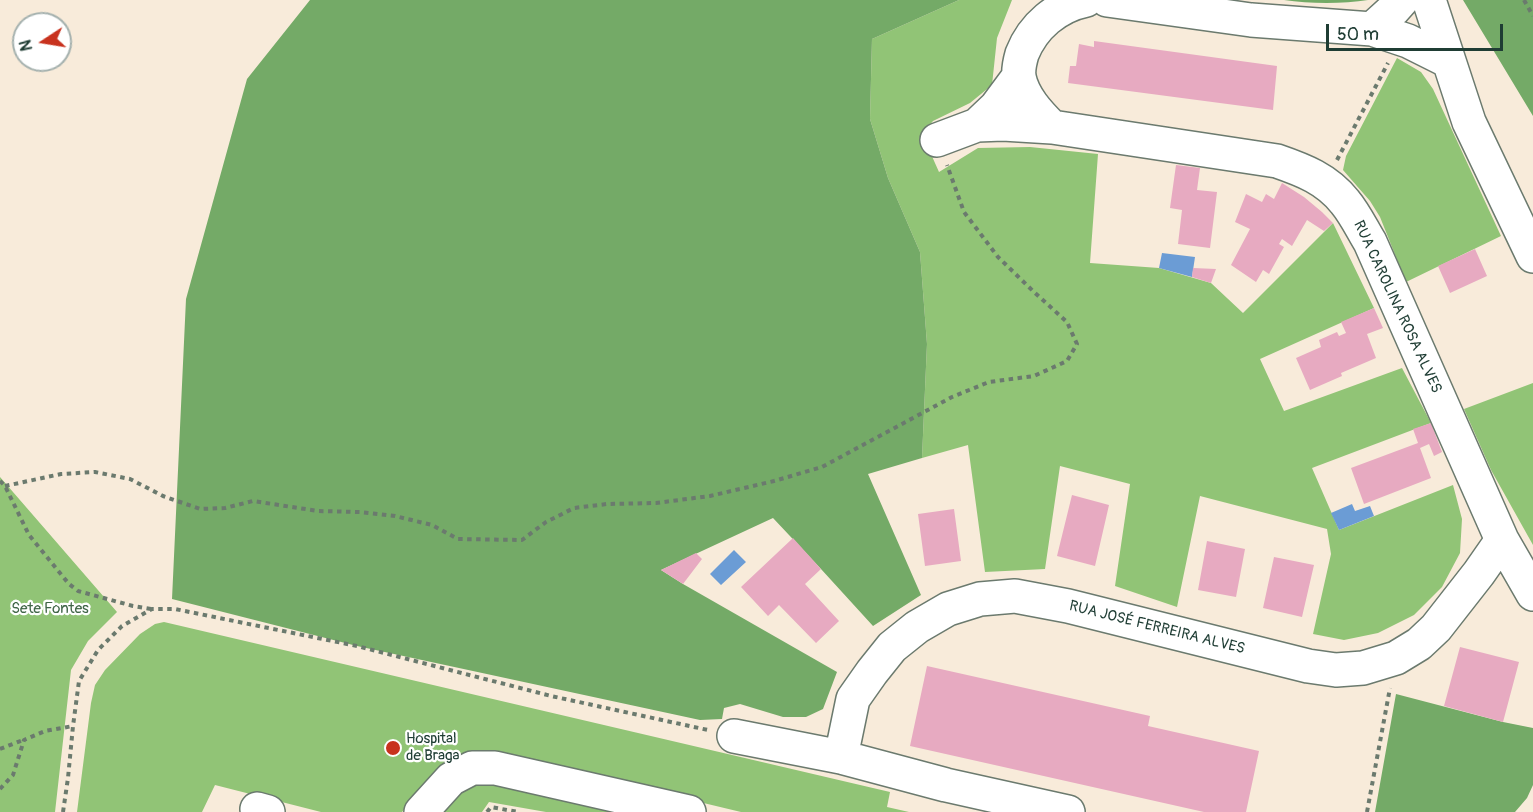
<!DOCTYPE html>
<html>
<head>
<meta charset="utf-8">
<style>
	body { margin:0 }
	#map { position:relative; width:1533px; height:812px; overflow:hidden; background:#f8ebda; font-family:Pangolin,sans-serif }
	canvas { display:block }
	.north { position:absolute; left:12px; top:12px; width:60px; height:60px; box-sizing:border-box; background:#fff; border:2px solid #a5b1ae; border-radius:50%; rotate:258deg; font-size:16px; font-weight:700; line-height:24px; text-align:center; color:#1f3d34 }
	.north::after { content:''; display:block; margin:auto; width:21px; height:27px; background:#c8321e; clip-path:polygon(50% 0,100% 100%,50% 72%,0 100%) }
	.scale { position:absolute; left:1326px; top:24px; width:177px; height:27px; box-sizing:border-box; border:3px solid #1f3d34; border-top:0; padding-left:8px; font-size:18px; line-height:21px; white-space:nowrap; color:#1f3d34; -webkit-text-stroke:4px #fff; paint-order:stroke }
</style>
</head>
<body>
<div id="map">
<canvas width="1533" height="812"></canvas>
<div class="north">N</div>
<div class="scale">50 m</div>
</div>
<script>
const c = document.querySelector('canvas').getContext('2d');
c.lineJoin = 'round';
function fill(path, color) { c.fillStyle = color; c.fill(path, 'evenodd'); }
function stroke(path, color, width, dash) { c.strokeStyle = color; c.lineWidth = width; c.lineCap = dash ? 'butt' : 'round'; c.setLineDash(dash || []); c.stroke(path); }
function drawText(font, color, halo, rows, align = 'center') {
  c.font = font + ' Pangolin,sans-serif'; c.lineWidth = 4.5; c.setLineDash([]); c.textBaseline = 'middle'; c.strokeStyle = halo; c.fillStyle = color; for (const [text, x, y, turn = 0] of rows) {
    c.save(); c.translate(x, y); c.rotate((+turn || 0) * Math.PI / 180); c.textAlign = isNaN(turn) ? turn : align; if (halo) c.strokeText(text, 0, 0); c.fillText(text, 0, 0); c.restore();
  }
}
fill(new Path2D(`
	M959,0H1012L997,38L992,85L970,103L933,121L922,134L939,172L978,148L1030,147L1098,154L1090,263L1159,268L1211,283L1243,313L1333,223L1374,308L1260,359L1284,411L1402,368L1431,423L1312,468L1339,530L1453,485L1462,519L1460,553L1442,587L1414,615L1378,633L1344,640L1313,634L1331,554L1327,529L1200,496L1177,607L1115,586L1130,484L1060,466L1045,569L985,572L968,445L922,458L927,344L920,252L888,178L870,119L872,39Z
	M1397,58L1421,72L1433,89L1501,236L1406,282L1380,217L1370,201L1343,170L1346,156Z
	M1533,383V545L1491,470L1464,409Z
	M0,477L117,612L88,641L71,670L55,812H0Z
	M164,622L890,792L887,807L909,812H741L495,753L445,763L402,812H321L215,785L202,812H77L91,703L95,685L105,670L140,634L155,624Z
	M475,779L631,812H546L489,802L482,812H433Z`), '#91c476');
fill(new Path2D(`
	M310,0H959L872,39L870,119L888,178L920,252L927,344L922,458L868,474L921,595L873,626L821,569L773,518L661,570L683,584L837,672L823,709L806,717H783L740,704L724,708L722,719L700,720L357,646L172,599L186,299L247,79Z
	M1284,0H1368C1343,4 1310,4 1284,0Z
	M1463,0H1533V116Z
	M1396,694L1503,722L1533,728V785L1527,798L1515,812H1375Z`), '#74aa67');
fill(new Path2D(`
	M1162,253L1195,257L1192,277L1159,268Z
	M1352,504L1355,511L1370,506L1374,516L1339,530L1331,513Z
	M734,550L746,562L721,585L710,574Z`), '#6b9cd5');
fill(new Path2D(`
	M1094,41L1277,66L1273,110L1068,83L1070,66H1076L1079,44L1094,47Z
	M1176,165L1200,168L1197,190L1217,192L1210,248L1178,244L1182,210L1170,208Z
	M1282,183L1304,197L1322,212L1333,223L1324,231L1307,220L1292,246L1282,239L1279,244L1284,247L1269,274L1263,270L1256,282L1231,265L1250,229L1235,222L1246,194L1262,202L1266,194L1274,199Z
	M1475,249L1487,276L1450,293L1438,266Z
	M1193,268L1216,269L1211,283L1192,277Z
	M1374,308L1383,328L1367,334L1376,358L1341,373L1342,376L1310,390L1296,358L1321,347L1319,340L1337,332L1339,336L1346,333L1341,322Z
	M1431,423L1442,452L1434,456L1429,444L1420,448L1431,478L1364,504L1351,468L1418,443L1413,429Z
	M1072,495L1109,505L1095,566L1057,556Z
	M954,509L961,561L925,566L918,514Z
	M793,538L821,569L805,584L839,621L816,643L779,605L768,616L741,587Z
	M1207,541L1245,549L1236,597L1198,590Z
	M696,553L702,559L683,584L661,570Z
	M1274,557L1314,565L1302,617L1263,608Z
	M1460,647L1519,662L1503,722L1444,706Z
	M927,666L1150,716L1148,726L1259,751L1246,812H1204L910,746Z`), '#e7aac1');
const minor = new Path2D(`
	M1107,0L1251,20L1372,29L1408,41L1448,61
	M1429,0L1469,122L1533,256
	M1372,29L1394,9L1402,0
	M977,125L1003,124L1052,127L1277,161C1303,170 1327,179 1345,202C1355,214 1362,229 1370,242L1502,540L1533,594
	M1052,127C1038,113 1023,97 1019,77C1018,70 1020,61 1022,54C1033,26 1057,6 1086,0
	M937,140L977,125L996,107L1019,76
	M734,736L841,757L946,785L1068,812
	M841,757L853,699L872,672L892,647L917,627L948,609L980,599L1015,596L1068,606L1308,666L1336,670L1363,668L1396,658L1419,644L1436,628L1479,573L1502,540
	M257,809L268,812
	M421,812L451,779L472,768H495L689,812`);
stroke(minor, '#6b7a6e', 36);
stroke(new Path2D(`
	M1524,0L1533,16
	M1337,160L1388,63
	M0,481L5,486L29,535L69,584L78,591L133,606L151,609
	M5,486L61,474L95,472L130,479L163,496L200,509L225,508L253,501L318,511L360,512L395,516L432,525L458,539L522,540L546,522L574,508L607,504L656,503L710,496L774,481L822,467L952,397L989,382L1034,376L1067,361L1077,344L1067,322L1034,292L998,257L964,212L947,165
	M0,749L23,740
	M0,789L13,775L24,740L45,731L73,726
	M63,812L68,778L73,726L79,681L98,650L122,626L152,609H175L357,646L551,696L708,730
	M487,812L491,807L518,812
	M1367,812L1390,688`), '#6b7a6e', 4, [4.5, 4.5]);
stroke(minor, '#fff', 33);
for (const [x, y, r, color] of [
	[393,748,8,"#c8321e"]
]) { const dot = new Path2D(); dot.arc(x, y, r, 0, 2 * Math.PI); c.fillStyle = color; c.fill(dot); stroke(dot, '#fff', 2); }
drawText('15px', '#1f3d34', '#fff', [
	["RUA CAROLINA ROSA ALVES",1397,307,65],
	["RUA JOSÉ FERREIRA ALVES",1157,628,14]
]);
drawText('15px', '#416648', '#fff', [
	["Sete Fontes",50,609]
]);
drawText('15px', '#1f3d34', '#fff', [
	["Hospital",406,739],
	["de Braga",406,756]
], 'left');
</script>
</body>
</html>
